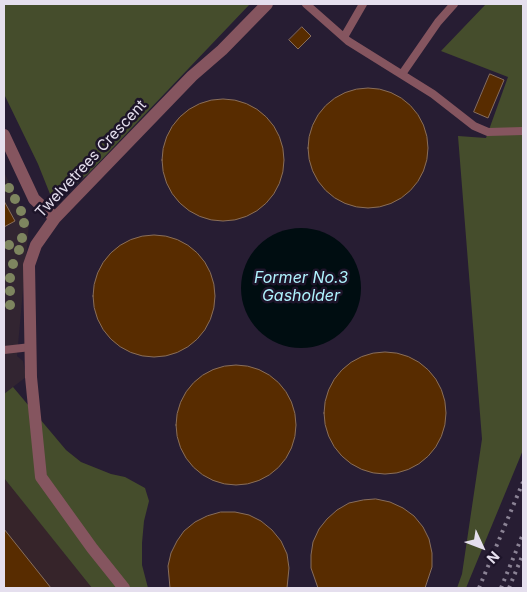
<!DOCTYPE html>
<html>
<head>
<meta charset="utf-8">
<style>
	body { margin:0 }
	#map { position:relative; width:527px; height:592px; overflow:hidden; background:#271d33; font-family:Inter,sans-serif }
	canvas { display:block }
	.frame { position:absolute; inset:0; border:5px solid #e5dfee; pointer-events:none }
	.north { position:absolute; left:457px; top:522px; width:50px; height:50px; -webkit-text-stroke:4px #1d1429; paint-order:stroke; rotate:133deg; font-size:14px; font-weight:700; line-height:20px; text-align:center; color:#e5dfee }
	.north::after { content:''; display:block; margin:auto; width:18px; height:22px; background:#e5dfee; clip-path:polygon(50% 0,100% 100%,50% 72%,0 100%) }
</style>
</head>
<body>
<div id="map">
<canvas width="527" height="592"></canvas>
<div class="frame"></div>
<div class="north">N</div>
</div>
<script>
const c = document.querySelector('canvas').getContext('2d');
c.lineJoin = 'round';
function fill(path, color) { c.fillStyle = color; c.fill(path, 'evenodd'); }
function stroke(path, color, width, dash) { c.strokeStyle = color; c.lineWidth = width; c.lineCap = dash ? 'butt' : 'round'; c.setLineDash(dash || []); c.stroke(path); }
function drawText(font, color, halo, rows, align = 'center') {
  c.font = font + ' Inter,sans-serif'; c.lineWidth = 5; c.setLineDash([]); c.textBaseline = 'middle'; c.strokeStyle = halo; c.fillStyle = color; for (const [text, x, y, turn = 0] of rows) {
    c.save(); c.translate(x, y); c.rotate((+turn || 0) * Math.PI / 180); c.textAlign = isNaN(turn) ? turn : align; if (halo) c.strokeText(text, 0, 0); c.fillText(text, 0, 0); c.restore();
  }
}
fill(new Path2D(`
	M4,172L29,224L17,356L23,361L26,377L4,394Z`), '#322531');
fill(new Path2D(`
	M4,478L46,530L92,588H4Z`), '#36242a');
fill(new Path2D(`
	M4,4H250L87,175C74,185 68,194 50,194L38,164L4,94Z
	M486,4H523V450L466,588H457L462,574L482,439L458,136L486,138L508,77L441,51Z
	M13,387L66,450L81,462L111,474L125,477L145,488L149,501L144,521L142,543V565L148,588H92L4,478V394Z`), '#454d2c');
fill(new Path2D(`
	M241 288a60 60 0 1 1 120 0a60 60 0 1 1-120 0Z`), '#000d11');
const building = new Path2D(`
	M302,27L311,36L298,49L289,40Z
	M490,74L504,80L488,118L474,112Z
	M308 148a60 60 0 1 1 120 0a60 60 0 1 1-120 0Z
	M162 160a61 61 0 1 1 122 0a61 61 0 1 1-122 0Z
	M4,201L15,221L4,227Z
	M93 296a61 61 0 1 1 122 0a61 61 0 1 1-122 0Z
	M324 413a61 61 0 1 1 122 0a61 61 0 1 1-122 0Z
	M176 425a60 60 0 1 1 120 0a60 60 0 1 1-120 0Z
	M376,499L390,502L403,508L414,516L423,527L429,539L432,553V567L425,588H318L311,568V555L313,542L319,529L327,519L337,510L349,503L363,500Z
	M221,512H235L249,515L261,521L272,530L281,541L287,554L289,568L287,588H170L168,566L171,553L177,541L184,531L195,522L207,516Z
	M4,529L51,588H4Z`);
fill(building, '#582c00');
stroke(building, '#886e5b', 1);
stroke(new Path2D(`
	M306,4L348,41L433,94L474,126L488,132L523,131
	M344,37L363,4
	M402,74L438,22L454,4
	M4,350L31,347`), '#85555f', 8);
stroke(new Path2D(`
	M4,135L34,199L55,218
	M124,588L92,548L41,477L31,377L29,265L36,245L55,218L192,76L222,50L267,4`), '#85555f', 12);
stroke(new Path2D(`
	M479,588L523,482
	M501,588L523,534
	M509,588L523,554`), '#8b8395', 4, [2.5, 5]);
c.fillStyle = '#7e855f';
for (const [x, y] of [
	[9,188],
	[15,199],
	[21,211],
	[24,223],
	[22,238],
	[9,245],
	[19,250],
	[13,264],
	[10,278],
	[10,291],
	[10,305]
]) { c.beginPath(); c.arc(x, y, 5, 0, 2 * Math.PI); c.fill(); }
drawText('15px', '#e5dfee', '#1d1429', [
	["Twelvetrees Crescent",91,159,-47]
]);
drawText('italic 16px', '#aff2fd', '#1d1429', [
	["Former No.3",301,278],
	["Gasholder",301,296]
]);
</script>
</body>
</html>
